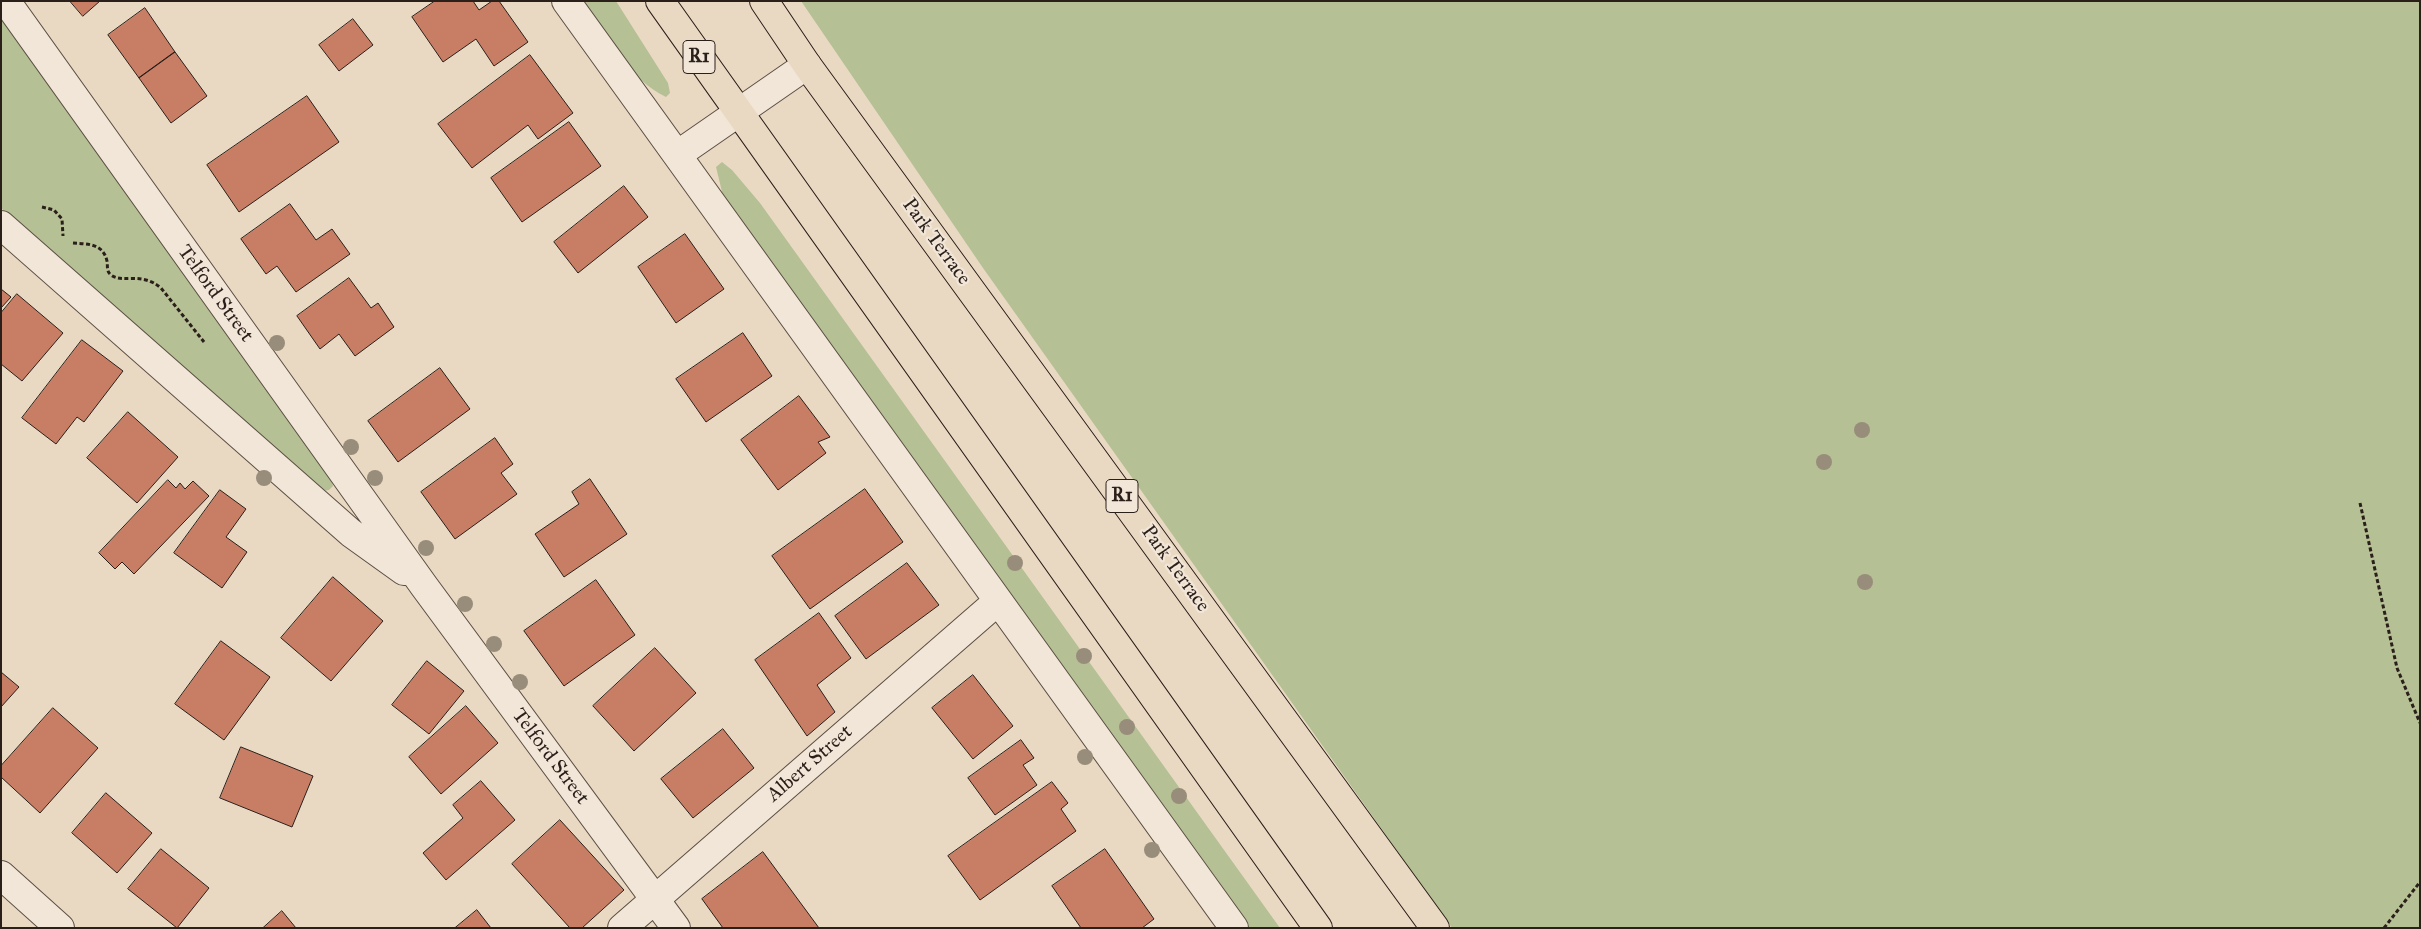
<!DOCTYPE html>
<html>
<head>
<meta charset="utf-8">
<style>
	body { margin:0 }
	#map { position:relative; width:2421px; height:929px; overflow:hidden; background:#ead9c2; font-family:"IM FELL Great Primer",serif }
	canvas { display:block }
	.frame { position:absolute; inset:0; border:2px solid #2b1f1a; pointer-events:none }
</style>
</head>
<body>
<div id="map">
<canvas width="2421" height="929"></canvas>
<div class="frame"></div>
</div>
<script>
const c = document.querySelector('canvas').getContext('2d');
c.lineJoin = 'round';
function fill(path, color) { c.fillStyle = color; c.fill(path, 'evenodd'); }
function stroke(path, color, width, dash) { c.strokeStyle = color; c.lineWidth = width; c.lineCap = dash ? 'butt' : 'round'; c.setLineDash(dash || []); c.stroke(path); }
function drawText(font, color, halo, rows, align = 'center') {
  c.font = font + ' "IM FELL Great Primer",serif'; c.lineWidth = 4.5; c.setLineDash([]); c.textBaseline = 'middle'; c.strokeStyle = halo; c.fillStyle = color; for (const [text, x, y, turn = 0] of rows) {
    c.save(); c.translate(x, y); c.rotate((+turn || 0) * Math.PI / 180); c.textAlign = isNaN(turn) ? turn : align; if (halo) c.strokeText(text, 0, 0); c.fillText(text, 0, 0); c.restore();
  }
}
fill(new Path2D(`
	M582,1H616L668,83L670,93L666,97C628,79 606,34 582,1Z
	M801,1H2420V928H1452L983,268Z
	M1,16L331,477L333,486L329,490L324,491L316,486L1,208Z
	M722,162L732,170L760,203L1280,928H1249L724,200L716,167Z`), '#b5c095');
const building = new Path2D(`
	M70,1H100L83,16Z
	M435,1H473L479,10L492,1H499L528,42L494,66L476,39L443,62L412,17Z
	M145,8L175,52L139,78L108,35Z
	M353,19L373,45L339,71L319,45Z
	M175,52L207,96L171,123L139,78Z
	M530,55L573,113L538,139L528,125L472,168L438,124Z
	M307,96L339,142L239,212L207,165Z
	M569,122L601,166L522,222L491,178Z
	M624,186L648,217L578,273L554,242Z
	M290,204L316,240L332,229L350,254L296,292L277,266L266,274L241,239Z
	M685,234L724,289L676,323L638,267Z
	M349,278L371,308L378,303L394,327L355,356L339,334L320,349L297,316Z
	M1,289L11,297L1,308Z
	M17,294L63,333L22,381L1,364V313Z
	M743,333L772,376L706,422L676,379Z
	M82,340L123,371L84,422L77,417L56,444L22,418Z
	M440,368L470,409L398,462L368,421Z
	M799,396L830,437L818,442L826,453L778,490L741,440Z
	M128,412L178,457L137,503L87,458Z
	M495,438L513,464L501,473L517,494L455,539L421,492Z
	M590,479L627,534L564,577L535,534L579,504L572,492Z
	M168,480L176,488L180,483L185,489L193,481L209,496L134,574L122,562L115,569L99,553Z
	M865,489L903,542L810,609L772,556Z
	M220,490L246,509L226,537L247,552L222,588L174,553Z
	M907,563L939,605L866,659L835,616Z
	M333,577L383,621L331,681L281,638Z
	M596,580L635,635L564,686L524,631Z
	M819,613L851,658L817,685L835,712L807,736L755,660Z
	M221,641L270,677L224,740L175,704Z
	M655,648L696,693L634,751L593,706Z
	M427,661L464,691L429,734L392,705Z
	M1,672L19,687L1,707Z
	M973,675L1013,726L973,759L932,708Z
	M466,706L498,743L441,794L409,757Z
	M53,708L98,748L40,813L1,777V766Z
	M723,729L754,768L693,818L661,779Z
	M1021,740L1034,758L1023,765L1037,785L995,815L968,778Z
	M241,747L313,776L292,827L220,798Z
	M481,781L515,820L446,880L423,853L463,818L453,805Z
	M1052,782L1068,803L1061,809L1076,831L980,900L948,856Z
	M106,793L152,833L117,873L72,833Z
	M560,820L624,890L582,928H570L512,864Z
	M161,849L209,888L177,928L128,889Z
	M1105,849L1154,919L1142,928H1081L1052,886Z
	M763,852L819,928H723L702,899Z
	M477,910L491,928H455Z
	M282,911L296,928H263Z`);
fill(building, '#c77e64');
stroke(building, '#2b1f1a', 1);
const minor = new Path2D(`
	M6,1L424,586L676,928
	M566,1L1234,928
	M677,155L807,65
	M1,225L351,533L404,571
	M1,875L60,928
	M622,928L998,601`);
const highway = new Path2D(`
	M660,1L1318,928
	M764,1L807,65L1435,928`);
stroke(minor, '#5b4e44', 30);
stroke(highway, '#2b1f1a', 30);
stroke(new Path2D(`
	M42,207L54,210L62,219L63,236
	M73,243C87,244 103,243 107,261C108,266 106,271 111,275C123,284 141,271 161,288L204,342
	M2360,503L2397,668L2420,723
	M2384,928L2420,882`), '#2b1f1a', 3, [4, 2.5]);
stroke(minor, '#f1e6d7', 28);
stroke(highway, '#ead9c2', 28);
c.fillStyle = '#988d7a';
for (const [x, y] of [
	[277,343],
	[1862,430],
	[351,447],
	[1824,462],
	[264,478],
	[375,478],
	[426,548],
	[1015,563],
	[1865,582],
	[465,604],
	[494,644],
	[1084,656],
	[520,682],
	[1127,727],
	[1085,757],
	[1179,796],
	[1152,850]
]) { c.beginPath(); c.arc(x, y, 8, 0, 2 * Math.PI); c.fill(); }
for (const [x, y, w] of [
	[699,57,32],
	[1122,496,32]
]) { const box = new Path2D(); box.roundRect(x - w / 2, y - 16.5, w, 33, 4); c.fillStyle = '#f1e6d7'; c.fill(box); stroke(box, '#2b1f1a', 1); }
drawText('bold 19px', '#2b1f1a', null, [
	["R1",699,57],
	["R1",1122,496]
]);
drawText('20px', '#2b1f1a', '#f1e6d7', [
	["Park Terrace",936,242,54],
	["Telford Street",215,294,54],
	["Park Terrace",1175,569,54],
	["Telford Street",550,757,53],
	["Albert Street",810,764,-41]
]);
</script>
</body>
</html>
